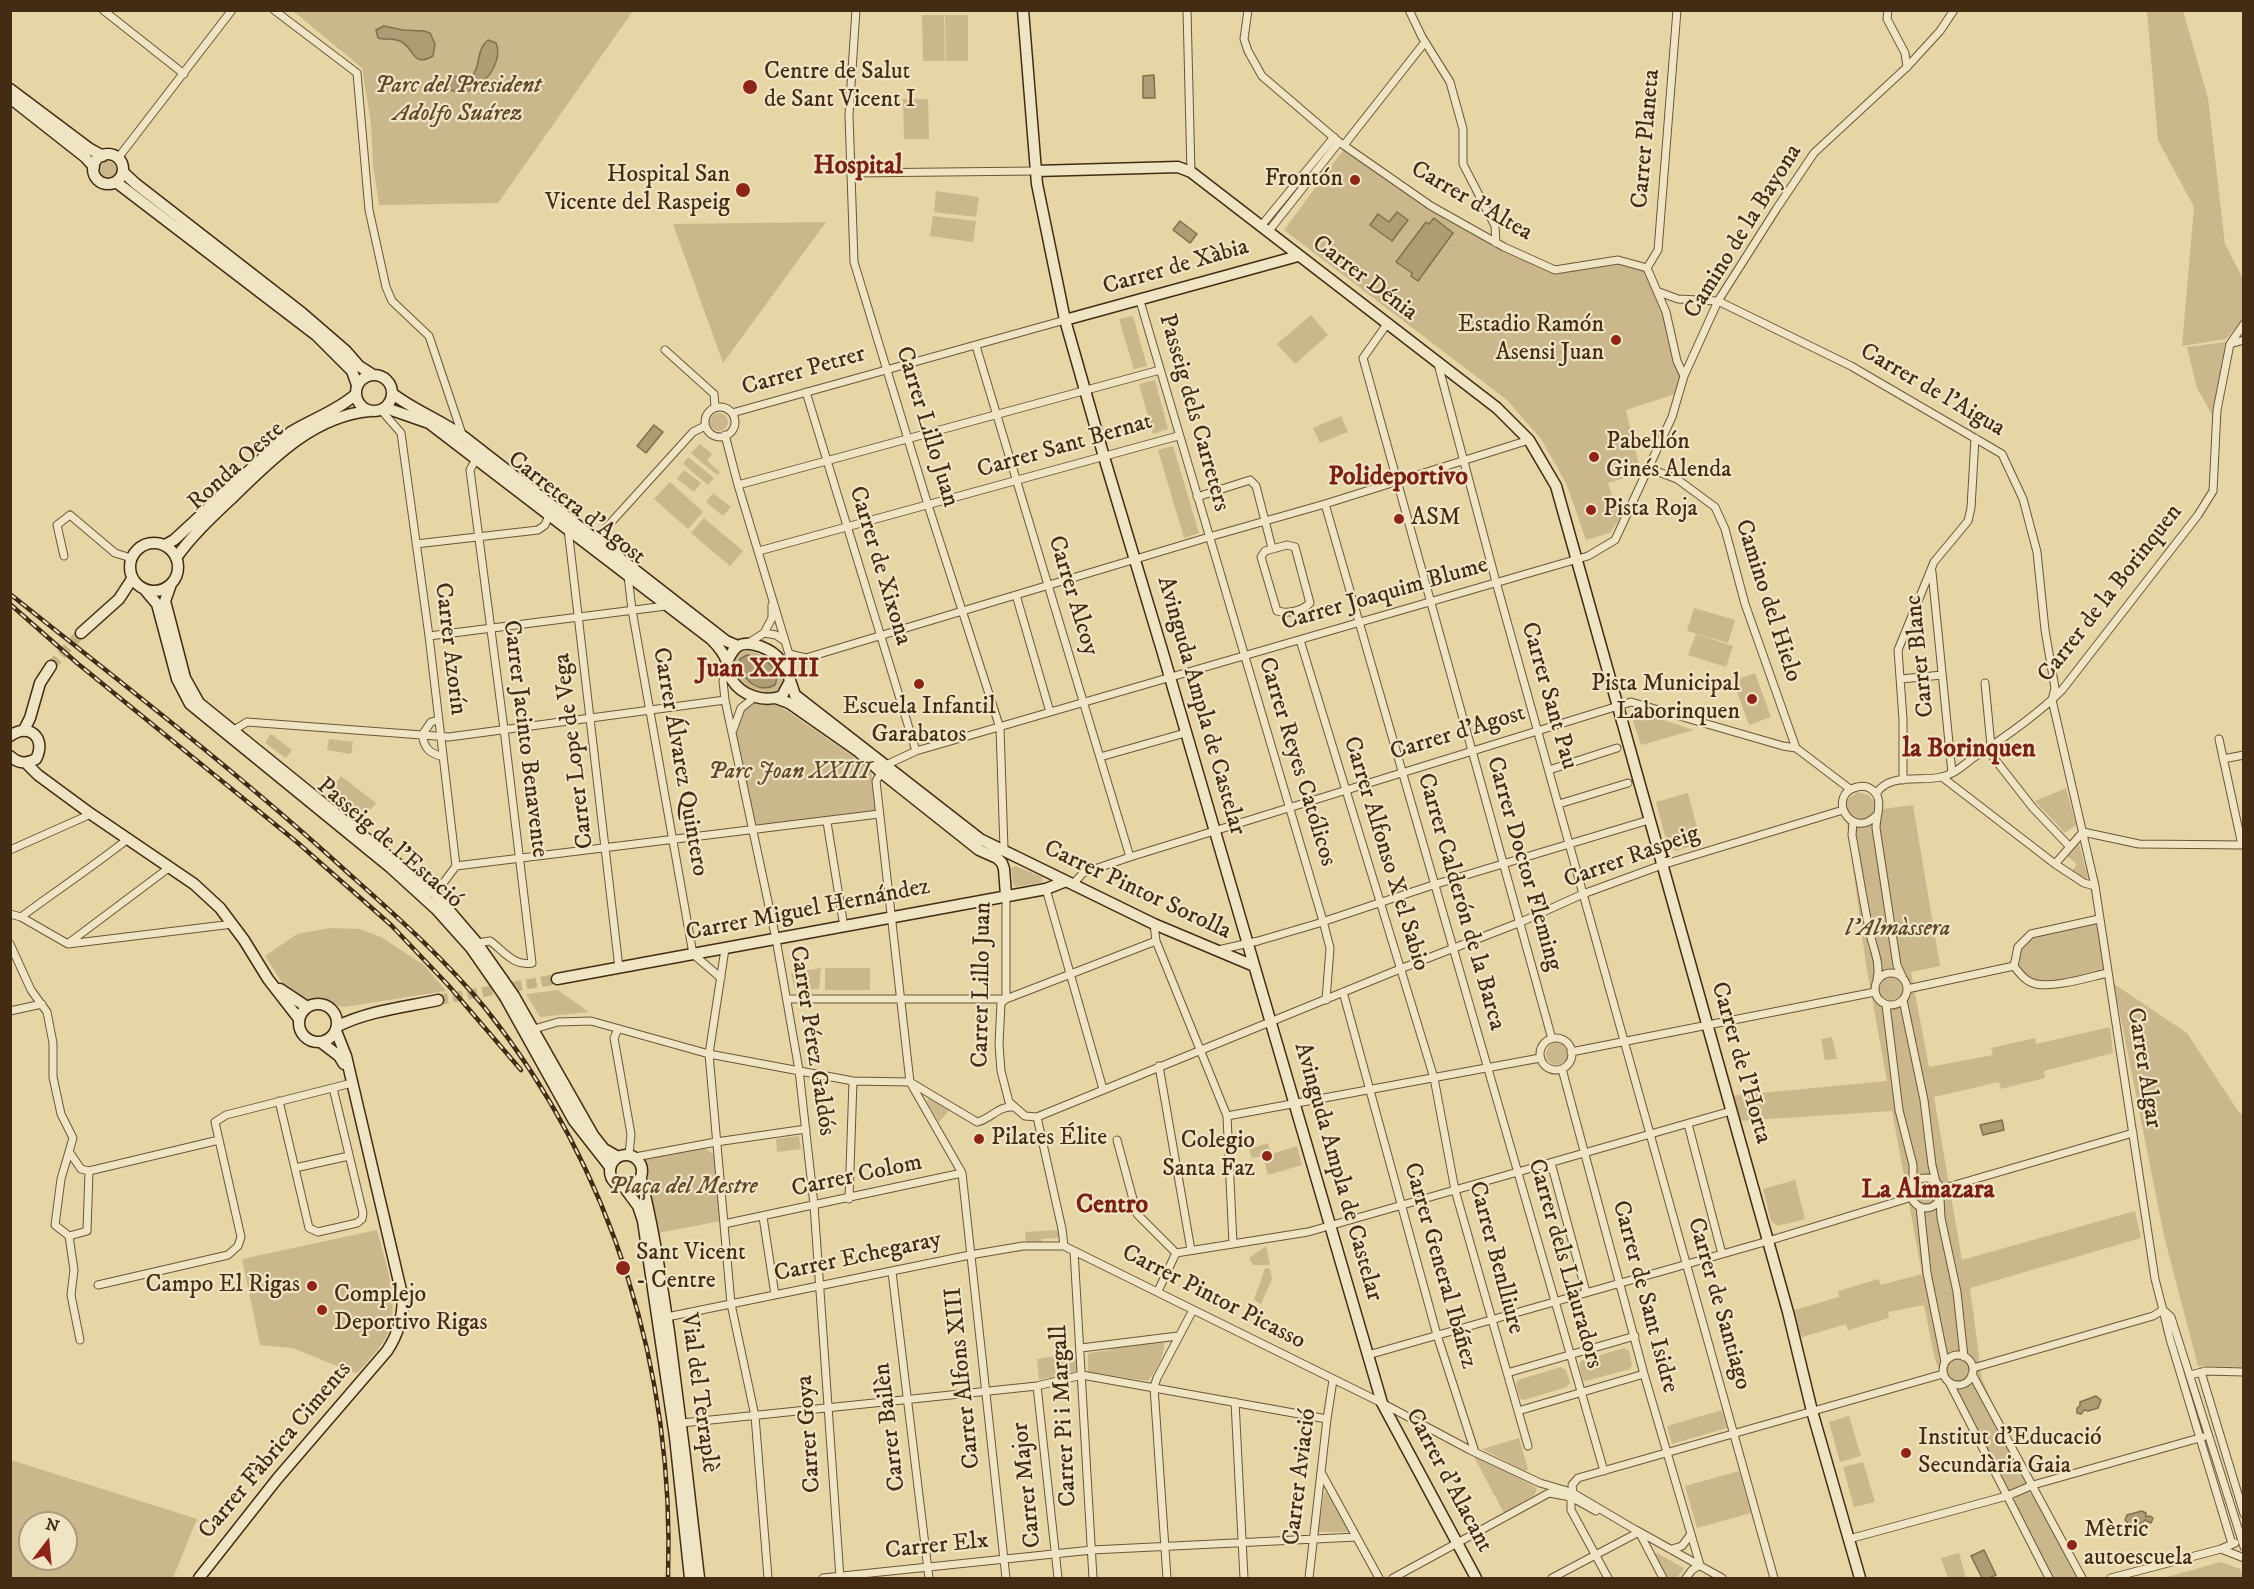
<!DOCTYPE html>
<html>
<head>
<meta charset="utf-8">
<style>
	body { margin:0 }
	#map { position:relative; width:2254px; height:1589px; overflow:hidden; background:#e6d5a5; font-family:"IM FELL DW Pica",serif }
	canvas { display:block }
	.frame { position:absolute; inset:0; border:12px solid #432b14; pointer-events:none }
	.north { position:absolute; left:18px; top:1511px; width:60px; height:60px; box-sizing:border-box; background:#efe4c4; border:2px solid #aa9a7e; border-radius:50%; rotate:16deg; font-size:16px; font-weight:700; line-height:24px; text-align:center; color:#432b14 }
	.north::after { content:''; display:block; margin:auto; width:21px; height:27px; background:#8f2418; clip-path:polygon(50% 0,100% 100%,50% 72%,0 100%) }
</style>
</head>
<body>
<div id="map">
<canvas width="2254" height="1589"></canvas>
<div class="frame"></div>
<div class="north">N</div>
</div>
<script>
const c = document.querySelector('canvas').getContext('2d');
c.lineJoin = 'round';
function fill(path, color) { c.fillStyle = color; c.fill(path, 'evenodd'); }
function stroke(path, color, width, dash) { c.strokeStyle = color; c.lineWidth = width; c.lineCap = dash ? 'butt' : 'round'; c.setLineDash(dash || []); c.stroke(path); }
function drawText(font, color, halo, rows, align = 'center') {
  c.font = font + ' "IM FELL DW Pica",serif'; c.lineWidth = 4.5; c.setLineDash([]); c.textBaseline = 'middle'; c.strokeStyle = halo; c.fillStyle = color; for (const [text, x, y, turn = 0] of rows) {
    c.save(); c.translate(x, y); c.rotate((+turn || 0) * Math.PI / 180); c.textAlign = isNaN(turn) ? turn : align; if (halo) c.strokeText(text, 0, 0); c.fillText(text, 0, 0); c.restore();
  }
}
fill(new Path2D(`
	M293,11H633L498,203L379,205L373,165L371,124L362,68Z
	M2147,11H2183L2208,98L2225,244L2243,279V320L2226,339L2182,346L2194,207L2158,140Z
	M922,15H944L945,61H923Z
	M945,15H968V61H946Z
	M903,99H928L929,139H904Z
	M1344,149L1431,206L1555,270L1618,260L1647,268L1659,292L1684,376L1679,393L1626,410L1641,473L1608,483L1620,518L1610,533L1586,540L1566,483L1541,439L1507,400L1284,230Z
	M99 170a9 9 0 1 1 18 0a9 9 0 1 1-18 0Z
	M936,191L979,197L976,217L934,212Z
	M933,216L976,221L973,242L930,236Z
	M826,222L723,363L673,224Z
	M1311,315L1328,335L1295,364L1277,344Z
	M1133,316L1147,366L1134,369L1119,319Z
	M2226,342L2214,418L2197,388L2187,347Z
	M1155,380L1168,429L1153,434L1139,384Z
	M710 422a9 9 0 1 1 18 0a9 9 0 1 1-18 0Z
	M1341,416L1348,432L1320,443L1313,428Z
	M700,444L712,454L707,461L720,472L717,475L691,453Z
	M1173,446L1199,533L1184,538L1158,450Z
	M688,457L714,478L708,485L683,464Z
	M684,470L701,483L694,492L677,479Z
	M670,482L703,512L688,529L654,499Z
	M713,493L731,507L723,516L706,502Z
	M704,518L743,551L730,566L691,533Z
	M1694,608L1735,620L1728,643L1687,631Z
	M1696,634L1733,646L1726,667L1688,655Z
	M742,651C759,649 797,670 779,689C762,707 714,672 742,651Z
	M1755,673L1771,717L1749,725L1733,681Z
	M752,702L777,704L871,769L876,810L749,828L728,720Z
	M1642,713L1694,730L1641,745L1633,721Z
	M271,734L292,750L286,758L265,743Z
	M329,739L353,742L351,754L327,750Z
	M341,776L376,803L363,819L329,792Z
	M2066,788L2076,825L2065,833L2035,801Z
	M1858,792L1869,795L1875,803V810L1913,805L1940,966L1911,972L1929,1067L1993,1055L1991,1048L2035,1038L2036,1044L2110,1027L2113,1053L2044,1071L2045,1078L2001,1089L1999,1082L1934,1097L1962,1260L2135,1211L2141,1238L1970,1288L1982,1379L2026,1481L2028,1492L2035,1496L2077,1578H2053L2017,1508L2014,1501L2016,1497L2007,1490L1947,1387L1935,1360L1924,1305L1888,1312L1889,1318L1848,1330L1846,1324L1799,1338L1791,1311L1839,1297L1838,1291L1879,1279L1881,1285L1922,1274L1892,1111L1738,1121L1730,1096L1887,1081L1866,965L1845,808L1847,799Z
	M1688,793L1701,843L1676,851L1668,847L1656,802Z
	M2075,844H2079L2088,877L2086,879L2072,871L2077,864L2066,855Z
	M1015,866L1042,877L1043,882L1016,887L1013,884L1011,868Z
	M2099,919L2108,973L2036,984L2014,966V956L2031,934Z
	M330,928L359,929L381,937L424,965L446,991L344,1007C336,1007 333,1003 326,1001C318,998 310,1003 302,1000C286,994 275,970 265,956L297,934Z
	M821,968L819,989L795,990L791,973Z
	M825,968H870V990H825Z
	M2114,984L2187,1033L2240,1114L2243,1112V1367L2198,1366L2164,1236Z
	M558,990L562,993L589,1012L540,1017L526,994Z
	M1832,1037L1837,1059L1825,1060L1821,1039Z
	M1546 1054a11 11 0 1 1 22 0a11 11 0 1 1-22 0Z
	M928,1098L950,1110L939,1122L927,1102Z
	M799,1136L801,1149L777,1152L776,1139Z
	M1268,1143L1271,1154L1297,1146L1302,1165L1268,1175L1263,1156L1252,1158L1249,1149Z
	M705,1148L714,1155L721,1221L658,1233L648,1190V1168L644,1159Z
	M1795,1180L1805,1219L1778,1226L1771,1221L1763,1189Z
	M377,1230C385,1261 403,1310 385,1339C378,1351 367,1362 358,1372L355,1373L292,1348L260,1345L242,1259Z
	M1059,1230L1060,1238L1041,1239L1042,1243H1026L1025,1232Z
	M1266,1246L1270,1265H1253L1249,1258Z
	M1265,1268L1270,1269L1272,1279L1261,1304L1254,1300Z
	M1164,1339C1166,1353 1157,1370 1148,1381L1088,1372V1355L1089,1353L1111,1350V1346Z
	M1624,1348L1629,1351L1632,1364L1630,1369L1586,1381L1583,1380L1579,1365L1581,1361Z
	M1076,1353L1078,1371L1039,1380L1037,1359Z
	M1561,1367L1566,1370L1570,1382L1567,1387L1524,1400L1520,1399L1516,1384L1518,1380Z
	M1722,1410L1727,1428L1672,1444L1667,1426Z
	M1849,1416L1861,1456L1840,1462L1829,1422Z
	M1519,1438L1528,1469L1525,1471L1482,1449Z
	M1472,1453L1535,1487L1537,1490L1534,1495L1504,1513Z
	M11,1460L197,1519L173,1578H11ZM30,1523H66V1559H30Z
	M1863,1462L1875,1502L1854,1507L1843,1467Z
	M1739,1471L1751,1513L1697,1528L1685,1486Z
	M1326,1492L1350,1532H1318L1324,1493Z
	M1657,1553L1684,1568L1677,1578H1668L1655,1555Z
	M1959,1553L1966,1578H1948L1941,1558Z
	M2221,1562L2240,1569L2243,1578H2163Z`), '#cab88c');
const water = new Path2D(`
	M384,26L403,30L424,31L430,33L435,44L433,56C413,68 414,49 402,42C395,38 385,40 378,38L376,30Z
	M488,40L496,43C506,66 471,105 448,88L447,80L450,76L470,78C482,68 475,50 488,40Z
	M1154,75L1155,98H1143V76Z
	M1397,212L1408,220L1392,241L1370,225L1378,214L1389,222Z
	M1434,218L1453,233L1418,281L1411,276L1412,273L1396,262L1426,222L1429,224Z
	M1180,221L1197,234L1190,243L1173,230Z
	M654,425L663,432L646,453L637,446Z
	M747,655C762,656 782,667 775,685C758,695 738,677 740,659Z
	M2002,1120L2004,1130L1983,1135L1980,1125Z
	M2096,1396L2101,1400L2098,1408L2088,1411L2084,1410L2081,1414L2077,1413V1408L2080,1406V1402Z
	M2142,1511L2146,1513V1517L2150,1516L2153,1518L2151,1523L2145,1520L2142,1523L2131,1526L2125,1520L2127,1515Z
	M1984,1550L1996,1575L1989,1578H1982L1971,1556Z`);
fill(water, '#af9b74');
stroke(water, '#846e4e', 1.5);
stroke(new Path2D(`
	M51,666L81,633
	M438,1000L557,979`), '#c5b388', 10, [10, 5]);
const street = new Path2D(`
	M103,10L184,74
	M274,10L357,73L369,210L386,287L392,301L429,336L462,434
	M856,10L849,115L854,262L928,505L1000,728L1004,849
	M1187,10L1191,172
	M1248,10L1244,39L1248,51L1262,76L1339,142L1431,206L1504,247L1555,270L1618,260L1647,268L1666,312L1677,361L1684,376
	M1409,10L1422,37L1450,82L1463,129V164L1495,226L1496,243
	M1888,10L1887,19L1905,53L1907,67
	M1344,145L1425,42
	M118,158L232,10
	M851,173L1036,171
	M1261,226L1334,137
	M1268,232L1339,142
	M1647,268L1658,250L1677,10
	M1659,292L1678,299L1718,301L1851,366L2002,454L2023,499L2037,552L2045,630L2055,688L2052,700L2095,886L2155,1279L2163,1310L2171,1317L2244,1547
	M1140,301L1323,921L1330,948L1326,1000
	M1387,324L1363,358L1552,1039
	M2230,344L2244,324
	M976,346L1130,857
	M665,350L714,394L715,407
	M1438,364L1496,582L1774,1578
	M806,392L916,751
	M705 422a15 15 0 1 1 30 0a15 15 0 1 1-30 0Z
	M381,410L401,433L429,636L456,866L435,894
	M732,413L1065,320
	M725,435L738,485L789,654L787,672
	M476,459L470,470L504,729L532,963C514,967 504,951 490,941L477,943
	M1648,468L1677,479L1715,507L1725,529L1745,604L1796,748
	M738,485L1160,370
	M1197,497L1250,480L1256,486L1272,548
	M1325,504L1604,1471
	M568,529L619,968
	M596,539L693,432L705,426
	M416,544L538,530L545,525L549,515
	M1287,545L1295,547L1310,603C1302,611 1288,614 1277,611L1261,557L1265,551Z
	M759,551L1178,436
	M64,556L57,525L70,515L115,553L131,558
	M1932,572L1952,773
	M628,576L632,610L693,954L721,978
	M1016,595L1050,712
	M764,633L772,618V605
	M429,636L666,606
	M1300,640L1434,1078L1455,1190L1528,1446
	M750,642L764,633L776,635L785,641
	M789,654L806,658L1209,537L1325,504L1529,440
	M728,669L723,681L725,700L776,939L799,1070L814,1205L840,1578
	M1901,679L1942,675
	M1985,683L1991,746L1990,753L2033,808L2069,846
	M438,720L431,722L422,735C425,750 430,753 443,757
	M234,730L247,722L449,737L725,700
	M733,730L741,708L755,697
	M2219,739L2242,845
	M1100,757L1185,733
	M2223,759L2244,755
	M1549,770L1617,748
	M1942,777L2055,864L2084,883L2095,886
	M1903,780V719L1898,650L1934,562L1968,521L1971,508L1975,438
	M1876,794C1889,772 1921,782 1941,777C1953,775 1964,765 1973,758C2004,738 2036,716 2062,690L2198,515L2213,491L2217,410L2230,344L2244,340
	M1559,804L1628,783
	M1876,816C1850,841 1826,794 1857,787C1861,786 1867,786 1871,789C1885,798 1876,815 1876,828L1897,965L1902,976
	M827,822L844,927
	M1853,822L1852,835C1858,867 1863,901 1870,933C1873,949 1881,963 1877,980
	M2083,832L2139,844L2244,845
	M10,850L91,814
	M2055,864L2083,832
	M456,866L879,814
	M1073,884L1083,873L1130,857L1631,702L1783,746L1796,748L1850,789
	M1046,889L1103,1089
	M1006,895V999L1001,1003L999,1044L1001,1071L1009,1102L1025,1116L1037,1117L1400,969L1521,922L1583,894L1662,865L1843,810
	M10,914L21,917L68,944L233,924
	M21,917C57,890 94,866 129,838
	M2099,919L2031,934L2018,947L2014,966C2020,974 2026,982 2036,984C2055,988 2089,977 2108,973
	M1154,924L1156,941L1227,1116L1233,1244
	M70,942L170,867
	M10,944L31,990L47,1012L53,1043V1077L61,1114L73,1138L61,1179L55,1225L69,1236L87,1231L89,1171L219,1140
	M725,949L709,1054L731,1304L755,1416L768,1578
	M1218,950L1258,941L1316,924L1433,885L1649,820
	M1875 989a16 16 0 1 1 32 0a16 16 0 1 1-32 0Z
	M1907,989L2014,966
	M1343,992L1437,1335L1475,1452
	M787,999H1006L1156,941
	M1903,1000L1924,1100L1932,1165L1936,1182
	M1886,1005L1899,1110L1913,1165V1186
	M10,1011L42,1004
	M534,1029L558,1022L591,1021L709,1054L853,1081L910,1082L977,1122C991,1119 998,1106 1013,1107
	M618,1029L614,1038L631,1134L629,1155
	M1540 1054a16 16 0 1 1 32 0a16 16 0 1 1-32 0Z
	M1571,1052L1875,992
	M1159,1066L1191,1250
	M1562,1069L1644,1374L1700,1565
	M279,1101L309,1228L318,1232L357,1223L362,1219L363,1213L333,1088
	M1227,1116L1540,1058
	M1037,1117L1062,1229L1064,1246
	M1688,1124L1722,1254
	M1117,1140L1137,1214L1176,1253
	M70,1153L81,1169L89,1171
	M635,1157L716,1142L806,1129
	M1551,1163L1586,1292
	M295,1168L349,1156
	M1911 1193a15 15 0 1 1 30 0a15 15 0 1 1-30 0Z
	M1941,1189L2133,1133
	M849,1199L853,1081
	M1940,1199L1941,1218L1957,1292L1964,1357
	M1920,1207L1927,1273L1945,1362
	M763,1217L775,1295
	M724,1224L962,1173
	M69,1236L74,1270L71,1295L80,1340
	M1074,1251L1093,1578
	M892,1272L929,1578
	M98,1285L228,1255L238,1246L241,1237L215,1122L226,1115L352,1083
	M1158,1291L1176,1253L1308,1232L1731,1111
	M667,1317L970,1255L1023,1246H1064L1382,1403L1470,1450L1540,1483L1571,1492
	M1081,1348L1178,1336
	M1368,1355L1768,1241L1912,1197
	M1943 1370a15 15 0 1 1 30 0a15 15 0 1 1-30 0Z
	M1973,1368L2153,1316L2163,1310L2170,1339L2232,1544
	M2201,1372L2244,1514
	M1507,1373L1635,1336
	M1972,1374L2082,1578
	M2190,1375L2206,1371L2244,1372
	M1949,1382L2049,1578
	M1037,1386L1058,1578
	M1235,1402L1244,1578
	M1518,1411L1644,1374
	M682,1423L1037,1386L1082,1375L1327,1419
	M1322,1474L1379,1578
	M1571,1497V1510L1608,1578
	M1636,1530L1722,1578
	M1639,1532L1573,1493L1572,1485L1578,1478L1943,1374
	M1639,1532L1663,1578
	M1849,1539L2007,1496L2033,1485L2203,1437
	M1672,1549L1682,1546L1691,1534
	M2221,1549L2244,1558
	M823,1578L1092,1550L1356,1537
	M1006,1578L962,1173L910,1082L876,781L886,765L916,751L1588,556L1615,540L1672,417L1684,376L1718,301L1777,208L1814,153L1907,67L1940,31L1954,10
	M1167,1578L1154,1387L1157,1378L1193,1310
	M1309,1578L1327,1419L1333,1380
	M1393,1578L1549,1493L1571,1497L1596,1511
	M1552,1578L1639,1532
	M1686,1578L1692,1570L1700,1565
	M2111,1578L2221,1549L2235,1543`);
const secondary = new Path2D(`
	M1023,10L1037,184L1065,320L1104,457L1162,650L1382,1403L1476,1578
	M10,89L90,149L103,156
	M10,98L85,157L94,167
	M93 169a15 15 0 1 1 30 0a15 15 0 1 1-30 0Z
	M1036,171L1178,167L1191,172L1497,408L1529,440L1556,486L1788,1312L1812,1411L1860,1578
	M123,172L136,184L302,313L346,351L359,366L373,375
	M116,182L316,335L352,371L357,385
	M1065,320L1298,256
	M356 393a18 18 0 1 1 36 0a18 18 0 1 1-36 0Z
	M393,394C415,411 441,420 464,437L708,627L726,641L738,646
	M386,408L429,423L711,639C718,646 724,653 727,662C729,668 729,675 732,680C742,696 765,703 782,696L790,681
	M130 567a24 24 0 1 1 48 0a24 24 0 1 1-48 0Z
	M165,545L174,540L291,432C312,419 337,411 356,394
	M176,558C192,535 213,516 233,497C272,459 313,416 370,411
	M171,584L165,601L185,678L199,703L435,894L477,943L503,980
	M146,591L157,604L177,679L190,704L391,868L436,909L471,948L494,981
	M81,633L119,599L132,579
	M727,662C730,656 732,650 738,646C750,639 773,650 780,660C788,670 791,684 795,695L980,839L1154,924L1254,966
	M776,698L789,703L859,752L882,773L979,850L997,858L1002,863L1004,869L1006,895
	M24,730L30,718L40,683L51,666
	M10,736C29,722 47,738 36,759C26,764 19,764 10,756
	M26,763L38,775L91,814L194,884L220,908L244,940L268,979L299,1019
	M557,979L1046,889L1066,881
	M280,989L307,1007
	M514,996L593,1135L604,1149L618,1157
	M505,997L574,1121L610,1167
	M299 1023a19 19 0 1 1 38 0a19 19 0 1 1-38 0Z
	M338,1026C368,1011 405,1007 438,1000
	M322,1043L339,1056L344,1064
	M610 1171a16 16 0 1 1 32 0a16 16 0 1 1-32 0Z
	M641,1179C654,1229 661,1281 669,1332C680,1414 690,1496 699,1578
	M624,1187L638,1206L643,1221L675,1437L690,1578
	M199,1578L277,1479L387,1351C398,1334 402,1320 403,1299L346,1056L336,1031`);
stroke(street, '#6c5638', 9);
stroke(secondary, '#432b14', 13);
stroke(street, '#efe4c4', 7);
stroke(secondary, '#efe4c4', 10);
const rail = new Path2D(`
	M10,594C124,685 240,774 347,872C395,915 444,958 485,1008C614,1169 675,1374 668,1578
	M10,604L77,663L298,843L391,925L449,986L521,1070`);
stroke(rail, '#432b14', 4.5);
stroke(rail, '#efe4c4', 2, [7]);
const secondaryBridge = new Path2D(`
	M503,980L514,996
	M494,981L505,997`);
stroke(secondaryBridge, '#432b14', 13, []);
stroke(secondaryBridge, '#efe4c4', 10);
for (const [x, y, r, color] of [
	[750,87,8,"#8f2418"],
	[1355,180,6,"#8f2418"],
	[743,190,8,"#8f2418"],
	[1616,340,6,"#8f2418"],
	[1594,457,6,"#8f2418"],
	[1591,510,6,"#8f2418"],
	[1399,519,6,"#8f2418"],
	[919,684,6,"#8f2418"],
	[1752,699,6,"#8f2418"],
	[979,1139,6,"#8f2418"],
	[1267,1156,6,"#8f2418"],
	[623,1268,8,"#8f2418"],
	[312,1286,6,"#8f2418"],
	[322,1310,6,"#8f2418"],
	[1906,1453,6,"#8f2418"],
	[2072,1545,6,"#8f2418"]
]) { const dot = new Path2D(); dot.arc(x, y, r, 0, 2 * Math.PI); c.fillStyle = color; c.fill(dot); stroke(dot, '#efe4c4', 2); }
drawText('24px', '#432b14', '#efe4c4', [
	["Centre de Salut",764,73],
	["de Sant Vicent I",764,101],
	["Hospital San",730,176,"right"],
	["Vicente del Raspeig",730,204,"right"],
	["Frontón",1343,180,"right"],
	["Estadio Ramón",1604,326,"right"],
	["Asensi Juan",1604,354,"right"],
	["Pabellón",1606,443],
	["Ginés Alenda",1606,471],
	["Pista Roja",1603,510],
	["ASM",1411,519],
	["Pista Municipal",1740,685,"right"],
	["Laborinquen",1740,713,"right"],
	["Escuela Infantil",919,708,"center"],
	["Garabatos",919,736,"center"],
	["Pilates Élite",991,1139],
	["Colegio",1255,1142,"right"],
	["Santa Faz",1255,1170,"right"],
	["Sant Vicent",636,1254],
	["- Centre",636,1282],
	["Campo El Rigas",300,1286,"right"],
	["Complejo",334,1296],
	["Deportivo Rigas",334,1324],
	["Institut d'Educació",1918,1439],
	["Secundària Gaia",1918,1467],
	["Mètric",2084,1531],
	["autoescuela",2084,1559]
], 'left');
drawText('italic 24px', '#5e472c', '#efe4c4', [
	["Parc del President",458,87],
	["Adolfo Suárez",458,115],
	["Parc Joan XXIII",789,773],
	["l'Almàssera",1898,930],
	["Plaça del Mestre",683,1188]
]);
drawText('24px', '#432b14', '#efe4c4', [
	["Carrer Planeta",1647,139,-85],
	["Carrer d'Altea",1471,202,30],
	["Camino de la Bayona",1744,232,-58],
	["Carrer de Xàbia",1176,268,-16],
	["Carrer Dénia",1364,279,37],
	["Carrer Petrer",804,372,-16],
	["Carrer de l'Aigua",1932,391,30],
	["Passeig dels Carreters",1193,413,74],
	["Carrer Lillo Juan",926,427,73],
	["Carrer Sant Bernat",1065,447,-16],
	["Ronda Oeste",237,467,-42],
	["Carretera d'Agost",576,509,38],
	["Carrer de Xixona",879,566,73],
	["Carrer de la Borinquen",2111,594,-52],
	["Carrer Joaquim Blume",1385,595,-16],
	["Carrer Alcoy",1072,596,73],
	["Camino del Hielo",1767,601,72],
	["Carrer Azorín",449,649,83],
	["Carrer Blanc",1921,656,-96],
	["Carrer Sant Pau",1548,696,74],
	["Avinguda Ampla de Castelar",1200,706,74],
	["Carrer d'Agost",1458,734,-17],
	["Carrer Jacinto Benavente",524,739,83],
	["Carrer Lope de Vega",575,751,-97],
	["Carrer Álvarez Quintero",679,762,80],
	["Carrer Reyes Católicos",1296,762,73],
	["Passeig de l'Estació",389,844,41],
	["Carrer Alfonso X el Sabio",1385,854,73],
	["Carrer Raspeig",1632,858,-20],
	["Carrer Doctor Fleming",1523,864,74],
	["Carrer Pintor Sorolla",1137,891,25],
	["Carrer Calderón de la Barca",1460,902,74],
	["Carrer Miguel Hernández",808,911,-11],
	["Carrer Lillo Juan",983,985,-89],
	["Carrer Pérez Galdós",811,1041,81],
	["Carrer de l'Horta",1740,1063,74],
	["Carrer Algar",2143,1068,81],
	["Avinguda Ampla de Castelar",1337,1172,74],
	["Carrer Colom",857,1177,-12],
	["Carrer Echegaray",858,1258,-12],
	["Carrer Benlliure",1495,1258,75],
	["Carrer dels Llauradors",1564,1264,74],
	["Carrer General Ibáñez",1439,1266,74],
	["Carrer de Sant Isidre",1644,1297,75],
	["Carrer Pintor Picasso",1213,1298,27],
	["Carrer de Santiago",1718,1304,74],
	["Carrer Alfons XIII",964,1378,-96],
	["Vial del Terraplè",698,1393,82],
	["Carrer Pi i Margall",1065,1416,-93],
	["Carrer Bailèn",891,1427,-97],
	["Carrer Goya",810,1434,-94],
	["Carrer Fàbrica Ciments",276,1451,-50],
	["Carrer Aviació",1301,1477,-83],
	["Carrer d'Alacant",1448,1481,62],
	["Carrer Major",1028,1485,-96],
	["Carrer Elx",937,1547,-6]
]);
drawText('bold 26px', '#7a1f14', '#efe4c4', [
	["Hospital",858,168],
	["Polideportivo",1398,479],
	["Juan XXIII",758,671],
	["la Borinquen",1969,751],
	["La Almazara",1928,1192],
	["Centro",1112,1207]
]);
</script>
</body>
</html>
